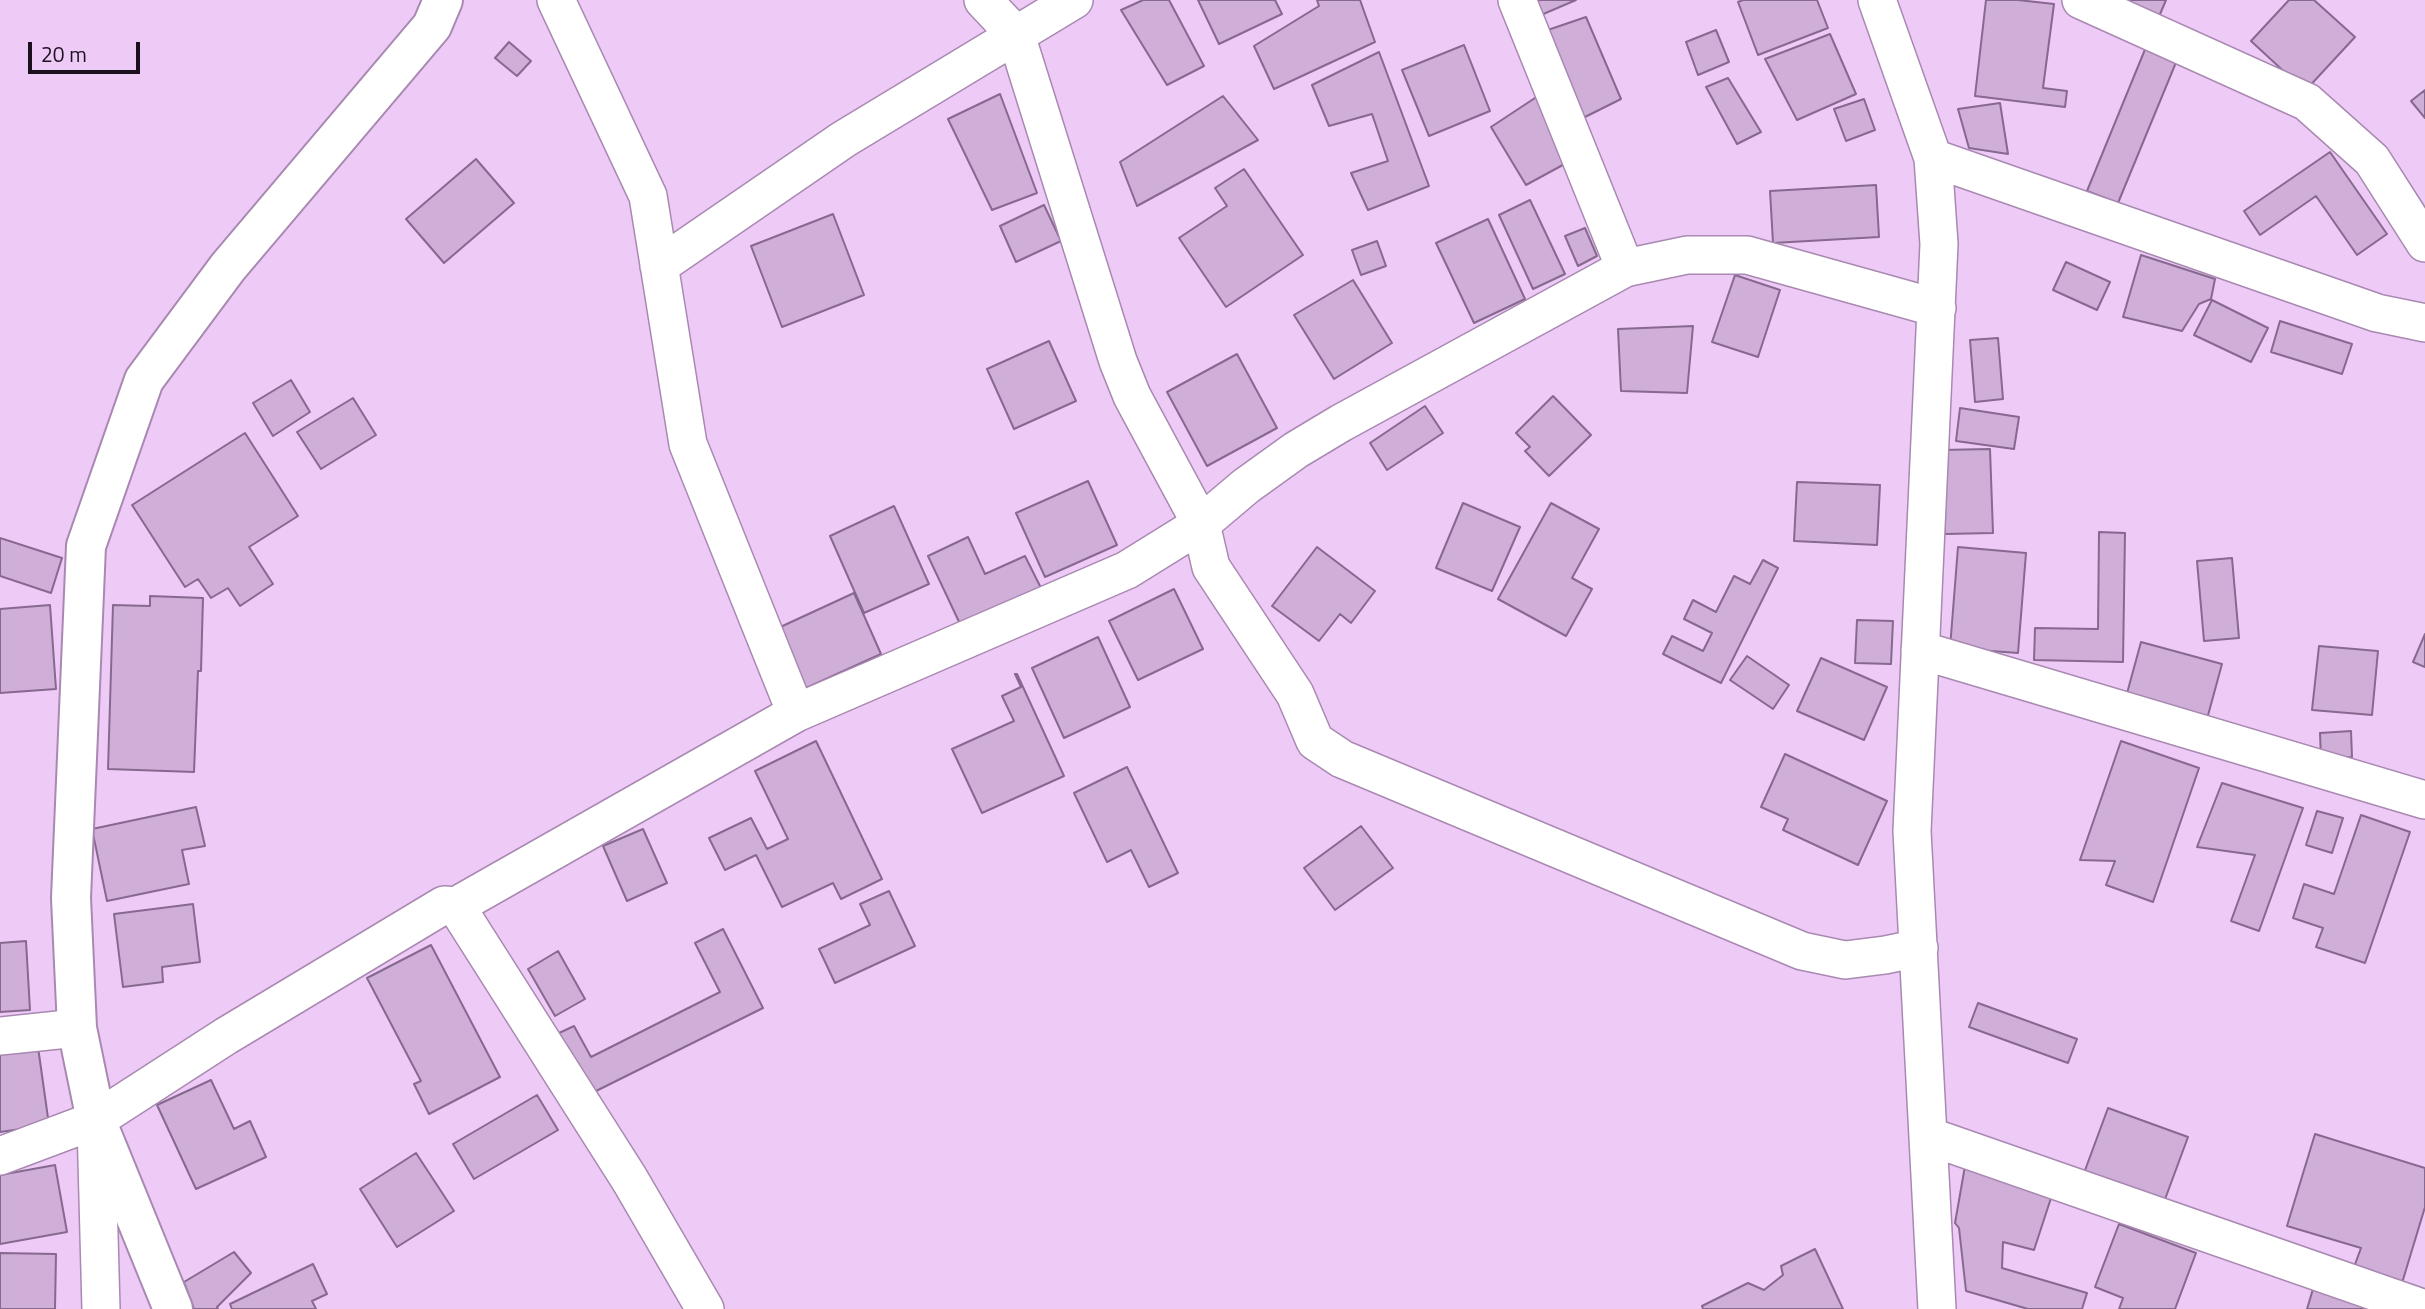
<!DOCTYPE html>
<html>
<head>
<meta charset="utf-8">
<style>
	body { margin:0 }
	#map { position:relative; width:2425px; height:1309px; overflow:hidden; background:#edcbf6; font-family:"Titillium Web",sans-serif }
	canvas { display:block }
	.scale { position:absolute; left:28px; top:42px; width:112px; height:32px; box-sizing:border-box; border:4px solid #1c101f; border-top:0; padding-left:9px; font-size:21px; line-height:24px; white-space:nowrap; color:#1c101f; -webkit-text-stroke:5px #edcbf6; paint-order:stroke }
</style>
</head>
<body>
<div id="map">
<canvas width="2425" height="1309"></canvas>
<div class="scale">20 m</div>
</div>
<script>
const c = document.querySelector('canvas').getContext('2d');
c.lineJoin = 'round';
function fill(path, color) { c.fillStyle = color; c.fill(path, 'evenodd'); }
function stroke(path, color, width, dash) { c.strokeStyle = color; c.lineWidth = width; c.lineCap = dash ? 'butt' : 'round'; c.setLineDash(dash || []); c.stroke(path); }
const building = new Path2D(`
	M1143,0H1169L1204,66L1167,85L1121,10Z
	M1198,0H1275L1282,14L1219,44Z
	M1317,0H1360L1375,42L1274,89L1254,46L1319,6Z
	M1526,0H1576L1534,18Z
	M1743,0H1817L1828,28L1758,55L1738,2Z
	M1986,0H2018L2054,4L2043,88L2067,91L2065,107L1975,96Z
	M2114,0H2166L2158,19Z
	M2289,0H2314L2355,37L2305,91L2251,41Z
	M1586,17L1621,99L1579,120L1539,33Z
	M1716,30L1729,62L1698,75L1686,42Z
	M1830,34L1856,94L1797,120L1765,59Z
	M509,42L531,61L517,76L495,58Z
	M1464,45L1490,111L1429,136L1402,70Z
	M2146,47L2177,60L2118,203L2087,191Z
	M1379,52L1429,186L1368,210L1351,173L1388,161L1372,114L1329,126L1312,85Z
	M1728,78L1761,132L1737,144L1706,87Z
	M2425,90V118L2411,101Z
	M1000,94L1037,193L992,210L948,119Z
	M1541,94L1572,160L1526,185L1491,127Z
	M1223,96L1258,140L1137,206L1120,162Z
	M1864,99L1875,130L1846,141L1834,109Z
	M2000,103L2008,154L1969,148L1958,109Z
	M2330,152L2387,234L2357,255L2316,196L2260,235L2244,211Z
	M476,159L514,203L444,263L406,219Z
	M1244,169L1303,255L1226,307L1179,238L1227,206L1215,188Z
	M1876,185L1879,237L1773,243L1770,191Z
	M1530,200L1565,274L1533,289L1499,215Z
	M1044,205L1061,241L1016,262L1000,226Z
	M833,214L864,295L782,327L751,246Z
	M1488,219L1525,299L1474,323L1436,243Z
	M1585,228L1597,256L1578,266L1565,236Z
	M1377,241L1386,266L1361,275L1352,250Z
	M2141,255L2215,279L2211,299L2199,304L2182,331L2123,317Z
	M2066,262L2110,282L2097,310L2053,290Z
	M1735,275L1780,290L1758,357L1712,342Z
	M1353,280L1392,343L1334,379L1294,315Z
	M2212,300L2268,328L2251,362L2194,335Z
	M2280,321L2352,344L2342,374L2271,352Z
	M1693,326L1687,393L1621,391L1618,329Z
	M1998,338L2003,399L1975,402L1970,340Z
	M1049,341L1076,401L1014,429L987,369Z
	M1237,354L1277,428L1207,466L1167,392Z
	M291,380L310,412L273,436L253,403Z
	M1553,396L1591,435L1549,476L1525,451L1530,447L1516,433Z
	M353,398L376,435L321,469L297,432Z
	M1425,406L1443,433L1387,470L1370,443Z
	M1960,408L2019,417L2014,449L1956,441Z
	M245,433L298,516L249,547L273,584L240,606L228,588L211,598L198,579L185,587L132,505Z
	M1990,449L1993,533L1945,534L1941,450Z
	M1088,481L1117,545L1045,577L1016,513Z
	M1797,482L1880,485L1877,545L1794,541Z
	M1463,503L1520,527L1492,591L1436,568Z
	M1551,503L1599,529L1572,578L1592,589L1566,636L1498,599Z
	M894,506L929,584L864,613L830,536Z
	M2099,532L2125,533L2123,662L2034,660L2035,628L2098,629Z
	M968,537L985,574L1025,556L1041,588L961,626L928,556Z
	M0,538L62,558L51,593L0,576Z
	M1317,547L1375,591L1351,623L1340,614L1319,641L1272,606Z
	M1958,547L2026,553L2018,653L1950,648Z
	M2232,558L2239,638L2204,641L2197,561Z
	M1763,560L1778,568L1721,683L1663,654L1672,636L1703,651L1712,633L1684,619L1693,600L1716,612L1734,576L1750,584Z
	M1174,589L1203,649L1138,680L1109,621Z
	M854,593L881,654L804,689L776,629Z
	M150,596L203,598L201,671H198L194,772L108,769L113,605L150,606Z
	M50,605L56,689L0,693V609Z
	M1857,620L1893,621L1891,664L1855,663Z
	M2425,634V667L2413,662Z
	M1098,637L1130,707L1064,738L1032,668Z
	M2141,642L2222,664L2207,719L2126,697Z
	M2319,646L2378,651L2372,715L2312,710Z
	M1747,656L1789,685L1773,709L1730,680Z
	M1821,658L1887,687L1864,740L1797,711Z
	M1015,674H1017L1064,776L982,813L952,749L1014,721L1002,696L1021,687Z
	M2351,731L2352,757L2321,759L2320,733Z
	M816,741L882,879L841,899L833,883L782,907L756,855L725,870L709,838L751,818L767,849L788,839L755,771Z
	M2121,741L2199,768L2153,902L2106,885L2115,861L2080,860Z
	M1785,754L1887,801L1858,865L1783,830L1788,819L1761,807Z
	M1127,767L1178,873L1149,887L1131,850L1107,862L1074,793Z
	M2222,783L2303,808L2259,931L2231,921L2255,855L2197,847Z
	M196,807L205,846L182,850L189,884L107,901L92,829Z
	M2317,811L2343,818L2332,853L2306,845Z
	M2361,815L2410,832L2365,963L2316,947L2323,928L2293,918L2304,884L2334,894Z
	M1361,826L1393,868L1335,910L1304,868Z
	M643,829L667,883L627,901L603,846Z
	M889,891L915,946L835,983L819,949L870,925L860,904Z
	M193,904L200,962L162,967L163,982L123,987L114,914Z
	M723,929L763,1008L588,1095L557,1034L574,1026L591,1057L720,992L695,943Z
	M26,941L30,1010L0,1012V943Z
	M431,945L500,1077L429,1114L414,1084L421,1081L367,978Z
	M558,951L585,999L555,1016L528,969Z
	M1978,1003L2077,1039L2068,1063L1969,1027Z
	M38,1047L49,1125L0,1132V1052Z
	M211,1080L234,1129L250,1121L266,1157L196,1189L157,1105Z
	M537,1095L558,1130L474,1179L453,1144Z
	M2108,1108L2188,1137L2164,1202L2084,1173Z
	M2315,1134L2425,1168V1207L2402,1283L2354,1267L2361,1248L2287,1226Z
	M416,1153L454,1211L397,1247L360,1189Z
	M55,1165L67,1232L0,1244V1175Z
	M1965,1166L2051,1198L2034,1250L2003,1242L2002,1268L2087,1293L2082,1309H2028L1966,1291L1959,1228L1955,1223Z
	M2119,1224L2196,1253L2175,1309H2119L2123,1298L2095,1287Z
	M1815,1249L1843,1309H1703L1702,1306L1748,1283L1764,1290L1783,1275L1781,1266Z
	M234,1252L251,1273L217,1307L218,1309H194L184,1282Z
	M0,1253L56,1254L55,1309H0Z
	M313,1264L327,1294L312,1301L316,1309H232L230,1304Z
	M2313,1289L2370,1309H2307Z`);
fill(building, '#cfaed8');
stroke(building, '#87688f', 2);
const street = new Path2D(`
	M556,0L648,196L688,444L796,713
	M983,0L1016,35L1118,361L1132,396L1201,524L1211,567L1295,694L1315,741L1342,759L1802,951L1845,960L1885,955L1919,948
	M1517,0L1625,268
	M1877,0L1933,158L1939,244L1912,831L1937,1309
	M2081,0L2307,102L2372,160L2425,243
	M1933,158L2377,313L2425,323
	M659,266L844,139L1074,0
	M1920,650L2425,800
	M456,906L630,1180L705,1309
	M0,1036L77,1028
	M96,1124L101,1309
	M1928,1136L2425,1309
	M0,1156L96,1120L226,1036L444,905L456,906L796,713L1127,570L1201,524L1246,486L1296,450L1341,423L1625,268L1687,255H1747L1937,308`);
const secondary = new Path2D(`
	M173,1309L96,1120L77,1028L71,898L86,546L144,380L228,267L432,26L443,0`);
stroke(street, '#a989b2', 40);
stroke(secondary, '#a989b2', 42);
stroke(street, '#fff', 37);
stroke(secondary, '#fff', 38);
</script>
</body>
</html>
